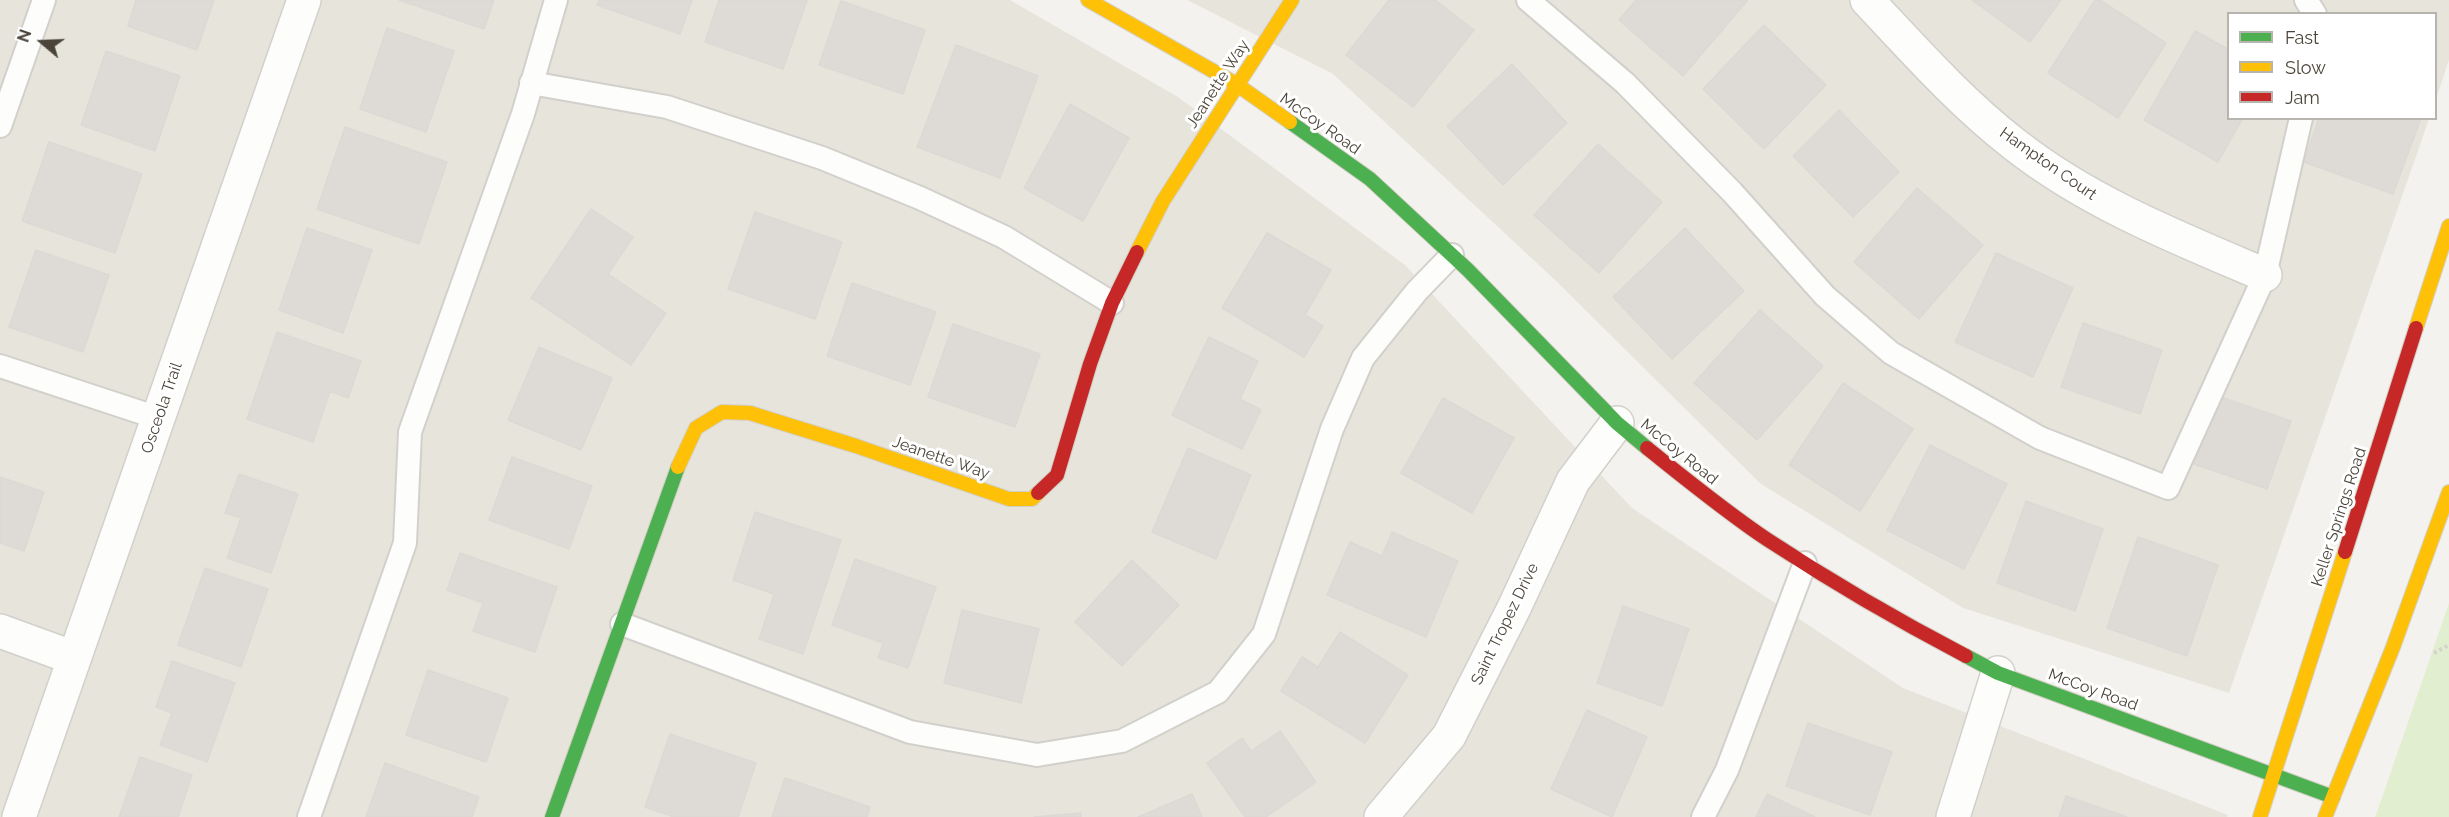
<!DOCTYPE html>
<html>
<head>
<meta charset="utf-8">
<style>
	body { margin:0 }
	#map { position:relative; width:2449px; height:817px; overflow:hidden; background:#f4f2ee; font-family:Raleway,sans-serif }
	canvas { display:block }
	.legend { position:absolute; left:2227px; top:12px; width:210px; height:108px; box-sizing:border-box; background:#fff; border:2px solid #b7b4b0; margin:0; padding:8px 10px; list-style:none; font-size:18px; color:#4b4439 }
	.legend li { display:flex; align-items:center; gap:12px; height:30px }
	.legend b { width:30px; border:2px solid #b7b4b0 }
	.north { position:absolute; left:12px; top:12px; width:60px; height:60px; -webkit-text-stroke:4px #fff; paint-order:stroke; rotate:289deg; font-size:16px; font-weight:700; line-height:24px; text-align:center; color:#4b4439 }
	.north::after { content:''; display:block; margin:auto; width:21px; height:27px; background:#4b4439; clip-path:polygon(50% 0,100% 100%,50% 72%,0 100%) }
</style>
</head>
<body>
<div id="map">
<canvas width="2449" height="817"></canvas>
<ul class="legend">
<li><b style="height:8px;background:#4caf50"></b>Fast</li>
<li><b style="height:8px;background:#ffc107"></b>Slow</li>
<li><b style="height:8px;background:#c62828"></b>Jam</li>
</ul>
<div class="north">N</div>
</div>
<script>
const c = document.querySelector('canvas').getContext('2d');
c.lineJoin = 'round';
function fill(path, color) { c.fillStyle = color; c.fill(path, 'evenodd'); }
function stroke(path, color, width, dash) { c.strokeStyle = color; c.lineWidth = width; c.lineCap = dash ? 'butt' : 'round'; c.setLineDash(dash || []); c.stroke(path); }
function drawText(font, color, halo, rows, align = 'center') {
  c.font = font + ' Raleway,sans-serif'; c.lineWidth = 6; c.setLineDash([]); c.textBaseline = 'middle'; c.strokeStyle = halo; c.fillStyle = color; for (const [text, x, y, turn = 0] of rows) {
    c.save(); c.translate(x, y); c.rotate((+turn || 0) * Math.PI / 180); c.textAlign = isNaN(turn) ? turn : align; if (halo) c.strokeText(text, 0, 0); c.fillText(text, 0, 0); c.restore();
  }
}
fill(new Path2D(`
	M0,0H1010L1178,97L1405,265L1632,508L1903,688L2228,815L2227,817H0Z
	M1187,0H2449V60L2436,99V14H2228V118L2429,119L2229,693L1963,608L1761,484L1553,278L1333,74Z`), '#e7e4dc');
fill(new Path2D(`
	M2449,603V817H2375L2384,792Z`), '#e1eecf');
const building = new Path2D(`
	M136,0H214L197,50L128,26Z
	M399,0H494L484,29Z
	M599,0H692L680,34L597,5Z
	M719,0H807L783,69L705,42Z
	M1389,0H1435L1474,30L1413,107L1346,55Z
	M1636,0H1745L1747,1L1683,76L1619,20Z
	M1972,0H2061L2030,42Z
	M2095,0H2100L2166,43L2118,118L2048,73Z
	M841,1L925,30L903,94L819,65Z
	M1764,25L1826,85L1764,149L1703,89Z
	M387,28L454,51L426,132L360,109Z
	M2195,31L2228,49V118H2243L2218,162L2144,120Z
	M956,45L1038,76L1000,178L917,147Z
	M106,51L180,76L155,151L81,125Z
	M1512,64L1567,123L1503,185L1447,126Z
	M1070,104L1129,138L1083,221L1024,188Z
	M1839,110L1899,172L1853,217L1793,156Z
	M2319,118H2421L2393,194L2304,162Z
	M345,127L447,162L419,244L317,209Z
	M49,142L142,174L115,253L22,221Z
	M1598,144L1662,202L1599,273L1534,215Z
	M1917,188L1983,245L1919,319L1854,262Z
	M591,209L633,237L608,274L666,313L631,365L531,298Z
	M755,212L842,242L815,319L728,289Z
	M307,228L372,250L343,333L279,310Z
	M1685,228L1744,291L1672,359L1613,297Z
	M1267,233L1331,270L1305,315L1323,326L1304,357L1222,308Z
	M36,250L109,275L83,352L9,327Z
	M1996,253L2073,288L2033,377L1955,342Z
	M852,283L936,312L910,385L827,356Z
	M1760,310L1823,366L1757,440L1694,383Z
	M2083,323L2162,350L2140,414L2061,387Z
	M953,324L1040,354L1015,427L928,397Z
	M277,332L361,361L348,398L330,391L313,442L247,419Z
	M1209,337L1258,361L1240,399L1261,410L1242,449L1172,415Z
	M539,347L612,378L581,450L508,420Z
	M1843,383L1913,429L1860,511L1789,465Z
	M2218,396L2291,421L2267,489L2194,464Z
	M1443,398L1514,438L1472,513L1401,473Z
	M1930,445L2007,484L1964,569L1887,530Z
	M1188,448L1251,475L1216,559L1152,532Z
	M512,457L592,486L569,549L489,520Z
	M239,474L298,494L271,573L227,558L241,518L225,513Z
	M0,477L44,492L24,551L0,543Z
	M2026,501L2103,529L2075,611L1997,583Z
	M755,512L841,540L803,654L759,639L774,594L733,580Z
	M1392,532L1458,561L1426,637L1327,595L1350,542L1382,556Z
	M2138,537L2218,565L2187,656L2107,628Z
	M460,553L557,587L535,652L473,631L483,603L447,590Z
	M855,559L936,587L908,668L878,658L883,643L832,625Z
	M1132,560L1179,605L1122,666L1075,622Z
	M205,568L268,589L241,667L178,645Z
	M1623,606L1689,629L1662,706L1597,683Z
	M962,610L1039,629L1021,703L944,683Z
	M1340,632L1408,675L1365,743L1281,691L1302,657L1318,667Z
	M172,661L235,683L207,762L160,745L172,713L156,707Z
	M428,670L508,698L486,762L406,735Z
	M1587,710L1647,737L1612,817L1551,789Z
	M1808,723L1892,752L1870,815L1786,786Z
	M1280,731L1316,782L1266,817H1245L1207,763L1242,738L1251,751Z
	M670,734L756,763L738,817H674L645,807Z
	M140,757L192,775L178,817H119Z
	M385,763L479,797L472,817H366Z
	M785,778L870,807L867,817H772Z
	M1192,794L1202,817H1138Z
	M1767,794L1815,817H1756Z
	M2066,796L2127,817H2059Z
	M1081,813V817H1034Z`);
fill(building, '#dedbd6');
stroke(building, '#dcd9d4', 1.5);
const lane = new Path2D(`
	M1528,0L1625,83L1732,192L1825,296L1891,353L2040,438L2168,488L2265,275L2301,118
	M2306,0L2315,14
	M531,83L667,107L822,158L920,198L1004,237L1112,303
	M0,126L44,0
	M0,366L158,418
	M622,624L910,732L1037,755L1122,741L1218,692L1264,634L1332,429L1363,358L1417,291L1452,255
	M309,817L405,543L410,432L523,114L556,0
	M1703,817L1727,770L1805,563`);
const street = new Path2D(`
	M1867,0C1914,50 1960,102 2014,144C2089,203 2178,238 2265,275
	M0,631L74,658
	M19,817L304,0
	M1381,817L1449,736L1514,608L1573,481L1617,423
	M1953,817L1998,673`);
const fast = new Path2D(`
	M1290,122L1370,179L1468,270L1617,423L1647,448
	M1966,656L1998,673L2333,797
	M552,817L678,467`);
const slow = new Path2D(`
	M1088,0L1236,84L1290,122
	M1137,252L1163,201L1292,0
	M2416,328L2449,226
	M678,467L696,428L722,412L750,413L856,446L1009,499H1032L1038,493
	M2260,817L2345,552
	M2325,817L2393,647L2449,492`);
const jam = new Path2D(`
	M1647,448C1687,480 1726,512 1768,540C1832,582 1899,621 1966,656
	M1038,493L1057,475L1090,364L1112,303L1137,252
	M2345,552L2416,328`);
stroke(lane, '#d2d0cb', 26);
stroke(street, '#d2d0cb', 36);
stroke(fast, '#d3cfc5', 16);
stroke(slow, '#d3cfc5', 16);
stroke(jam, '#d3cfc5', 16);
stroke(new Path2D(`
	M2434,653L2449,645`), '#d3d2cc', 4, [3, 3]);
stroke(lane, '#fdfdfc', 22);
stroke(street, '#fdfdfc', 33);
stroke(fast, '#4caf50', 14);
stroke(slow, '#ffc107', 14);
stroke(jam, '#c62828', 14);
drawText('16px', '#4b4439', '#fff', [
	["Jeanette Way",1218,84,-57],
	["McCoy Road",1320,124,35],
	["Hampton Court",2048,164,35],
	["Osceola Trail",162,408,-71],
	["McCoy Road",1679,452,39],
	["Jeanette Way",941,458,19],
	["Keller Springs Road",2339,517,-72],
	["Saint Tropez Drive",1505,624,-64],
	["McCoy Road",2093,690,20]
]);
</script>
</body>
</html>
